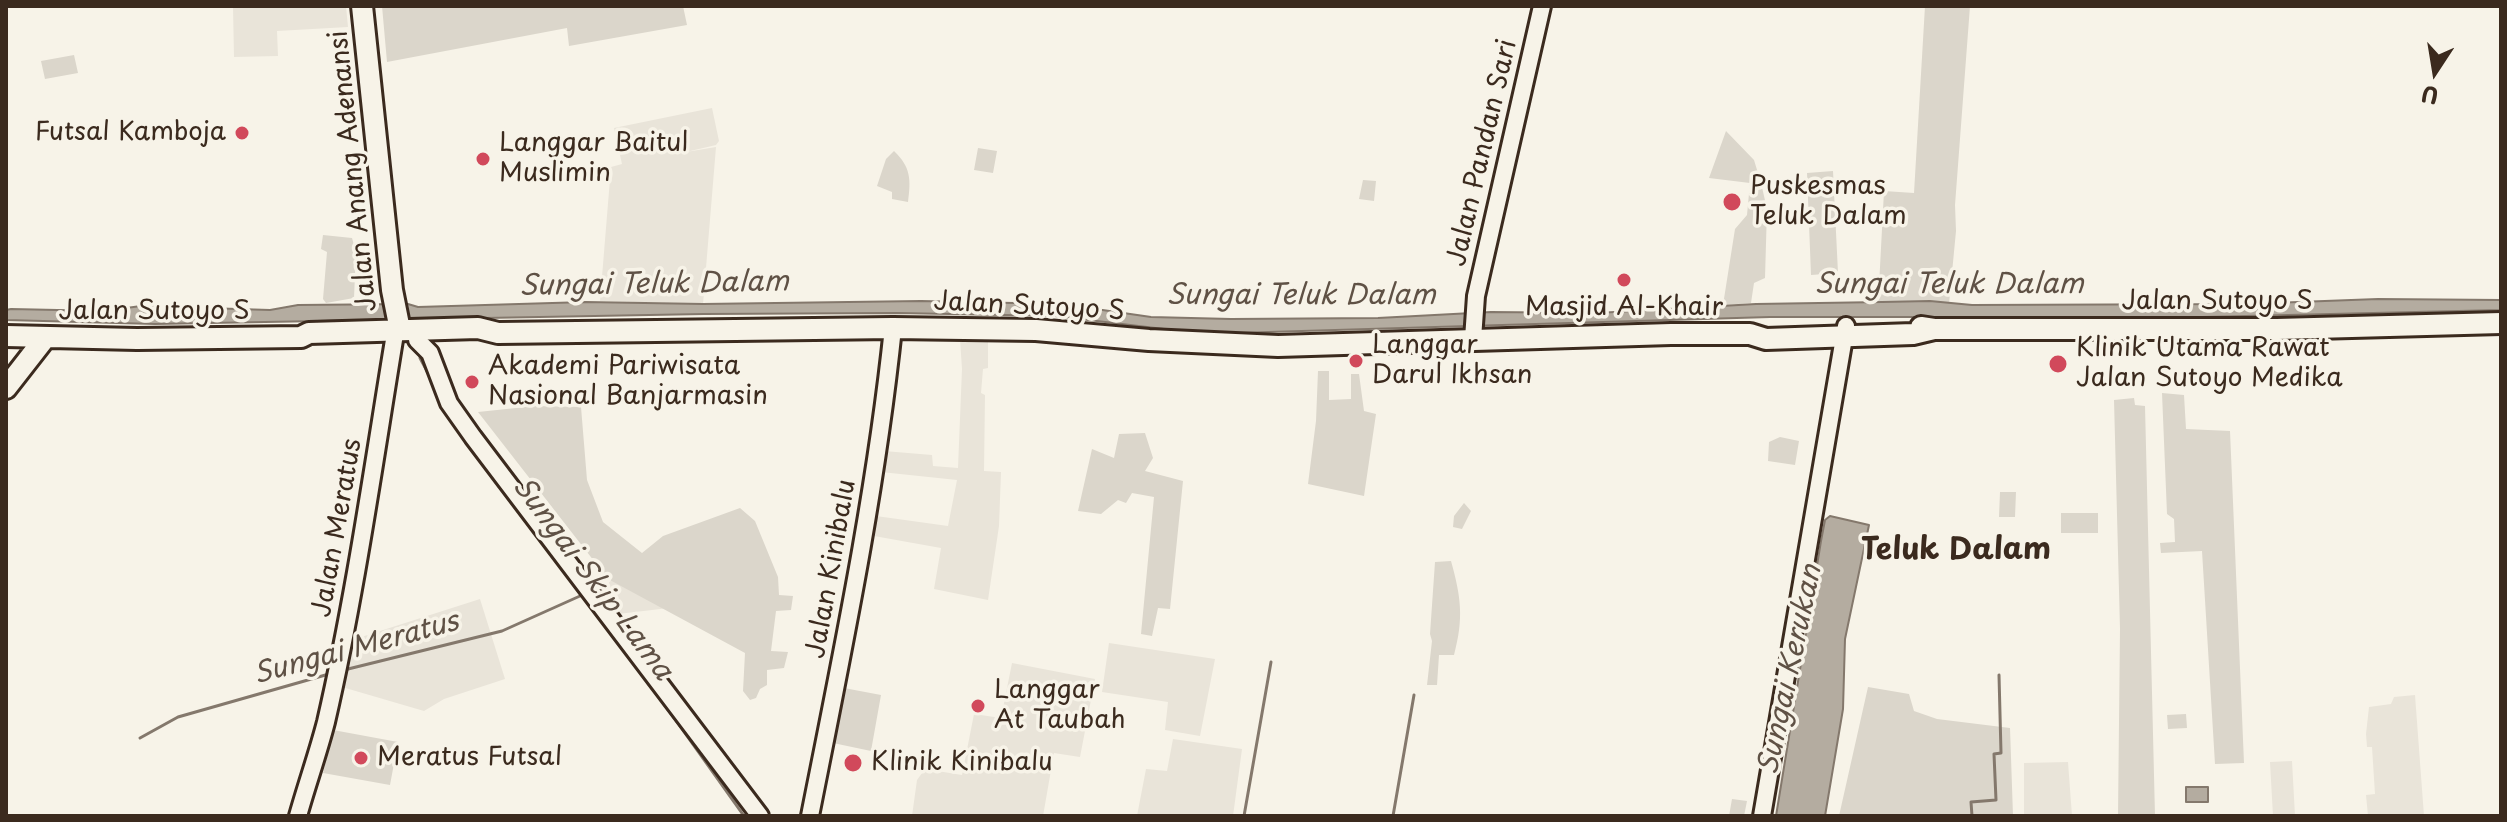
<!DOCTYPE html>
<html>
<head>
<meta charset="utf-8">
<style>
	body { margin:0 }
	#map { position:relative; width:2507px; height:822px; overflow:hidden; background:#f7f3e8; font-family:"Playpen Sans",sans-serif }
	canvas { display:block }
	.frame { position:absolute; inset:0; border:8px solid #3b2a1e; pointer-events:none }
	.north { position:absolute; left:2395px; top:32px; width:80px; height:80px; -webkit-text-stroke:6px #f7f3e8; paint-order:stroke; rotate:192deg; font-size:22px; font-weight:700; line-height:32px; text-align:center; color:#3b2a1e }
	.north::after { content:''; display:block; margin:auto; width:28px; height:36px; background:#3b2a1e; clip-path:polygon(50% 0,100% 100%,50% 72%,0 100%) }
</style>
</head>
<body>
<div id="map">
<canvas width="2507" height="822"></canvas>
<div class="frame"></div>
<div class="north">U</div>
</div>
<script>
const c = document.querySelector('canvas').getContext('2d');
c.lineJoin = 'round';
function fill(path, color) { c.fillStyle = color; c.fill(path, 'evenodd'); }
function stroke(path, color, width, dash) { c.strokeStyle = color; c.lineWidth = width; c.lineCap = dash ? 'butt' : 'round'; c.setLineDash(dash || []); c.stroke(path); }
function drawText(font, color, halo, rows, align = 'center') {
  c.font = font + ' "Playpen Sans",sans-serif'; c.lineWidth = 7; c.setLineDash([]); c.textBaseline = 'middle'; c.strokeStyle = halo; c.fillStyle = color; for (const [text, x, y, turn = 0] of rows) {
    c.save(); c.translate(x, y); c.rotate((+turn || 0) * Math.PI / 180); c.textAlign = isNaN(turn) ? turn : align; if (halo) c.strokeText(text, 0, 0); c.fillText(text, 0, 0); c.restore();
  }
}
fill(new Path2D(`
	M346,6L348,27L277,31L278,56L234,57L233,7Z
	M712,108L719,141L716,145L686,152L716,147L703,304L600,301L611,167L622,164L614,128Z
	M960,339L988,340V368L983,369L981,393L985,395L984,471L1001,472L999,526L988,600L934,589L941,548L874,536L876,516L948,526L957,480L881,472L884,451L932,455L933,466L958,468L962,369Z
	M616,576L720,602L618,614L601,590Z
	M480,599L505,679L444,699L424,711L342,687L352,640Z
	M1109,643L1215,659L1200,736L1165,730L1168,702L1102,692Z
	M1012,663L1095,679L1080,757L1054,753L1043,816H912L917,780L925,769L962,775L974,714L1001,718Z
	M2415,695L2424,816H2368L2366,795L2375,794L2372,747H2367L2366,734L2369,707L2391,704L2394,697Z
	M1173,739L1242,749L1233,816H1137L1146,769L1167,771Z
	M2292,761L2295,816H2273L2270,762Z
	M2068,762L2072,816H2024V763Z`), '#e9e4d9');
fill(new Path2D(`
	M382,6H683L687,25L569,46L567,28L387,62Z
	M1925,6H1970L1955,205L1956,231L1949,304L1878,305L1884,191L1914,193Z
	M74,55L78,73L45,79L41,61Z
	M1726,131L1754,160L1761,183L1767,209L1765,278L1754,283L1751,303L1723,305L1735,229L1747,215L1750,183L1709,178Z
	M978,148L997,151L993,173L974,170Z
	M894,151C911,167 911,180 908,202L892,199V192L877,186L886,159Z
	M1833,171L1838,273L1811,275L1807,173Z
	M1363,180L1376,181L1374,201L1359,199Z
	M323,235L352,238L356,252L354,298L326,303L323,299L327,252L321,249Z
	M1318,371H1329V400L1351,399V374H1359L1364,411L1376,414L1364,496L1308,484L1316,421Z
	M2162,393L2184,395L2186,429L2230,431L2244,763L2215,764L2202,551L2161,553L2160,543L2175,542L2174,519L2167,514Z
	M2134,398L2135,405L2145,406L2155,816H2118L2120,629L2114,400Z
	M535,406L581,407L587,480L603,522L642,553L663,536L740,508L755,521L778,577L779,595L793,596L791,610L776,611L771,651L788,652L784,668L767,670V685L760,689L756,698L750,700L743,691L745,653L608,579L478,412Z
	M1145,433L1153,458L1145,471L1183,481L1170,609L1158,608L1152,636L1141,634L1154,497L1132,493L1126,503L1118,500L1101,514L1078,511L1092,449L1114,458L1119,434Z
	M1780,437L1799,441L1795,465L1768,461L1769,442Z
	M2000,492H2016L2015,517H1999Z
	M1464,503L1471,511L1462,529L1453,527L1454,516Z
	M2061,513H2098V533H2061Z
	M1451,561C1461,597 1464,618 1454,655H1439L1437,685H1427L1432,641L1430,634L1435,562Z
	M1868,687L1909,694L1914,711L1937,719L2010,728L2013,816H1839Z
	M844,688L881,695L871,751L833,743Z
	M2186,714L2187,728L2168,729L2167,715Z
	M333,730L398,742L390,785L323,773Z
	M1732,799L1747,801L1744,816H1729Z`), '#dbd6cb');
const water = new Path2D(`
	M2378,299L2501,300V310L2203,317H1770L1235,333L1189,332L1055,316L897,313L704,314L155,324L6,320V310L11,309L104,311L141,306L270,310L298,305L408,304L418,307L586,302L703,304L921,301L1061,304L1151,317L1231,319L1378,318L1491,312L1597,313L1756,304L1882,302L1930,301L1972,305L2245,304Z
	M1830,516L1869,525L1845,639L1843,709L1825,816H1776L1821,541L1825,520Z
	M2186,787H2208V802H2186Z`);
fill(water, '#b4aca0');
stroke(water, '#84786c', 2);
stroke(new Path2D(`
	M420,358L435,386
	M453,422L481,461
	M490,473L614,636
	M344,670L502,631L580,596
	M650,684L744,816
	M140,738L178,717L329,674
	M1244,816L1271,662
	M1393,816L1414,695
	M1972,816L1971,802L1996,800L1994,754L2001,753L1999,675`), '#84786c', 3);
const secondary = new Path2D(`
	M1473,339L1476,296L1542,6
	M417,340L430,353L449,403L473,437L760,816
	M298,816C307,784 318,753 326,722C355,596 373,468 394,340
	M810,816C842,654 876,492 893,328
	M1762,816L1846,326`);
const highway = new Path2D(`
	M362,6L392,290L400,330
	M1921,327L1934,329H2277L2501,323
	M6,336L137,339L301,337L309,333L478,328L498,333L893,328L1036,330L1149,340L1278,346L1671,334H1750L1766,339L1913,334L1934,329
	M6,388L45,338`);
stroke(secondary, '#3b2a1e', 22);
stroke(highway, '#3b2a1e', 26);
stroke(secondary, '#f7f3e8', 16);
stroke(highway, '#f7f3e8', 20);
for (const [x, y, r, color] of [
	[242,133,8,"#d1495b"],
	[483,159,8,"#d1495b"],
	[1732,202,10,"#d1495b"],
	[1624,280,8,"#d1495b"],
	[1356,361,8,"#d1495b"],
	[2058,364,10,"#d1495b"],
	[472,382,8,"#d1495b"],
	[978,706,8,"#d1495b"],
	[361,758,8,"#d1495b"],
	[853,763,10,"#d1495b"]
]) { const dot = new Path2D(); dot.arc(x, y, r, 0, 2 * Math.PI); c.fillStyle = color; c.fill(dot); stroke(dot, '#f7f3e8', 3); }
drawText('26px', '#3b2a1e', '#f7f3e8', [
	["Futsal Kamboja",226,133,"right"],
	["Langgar Baitul",499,144],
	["Muslimin",499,174],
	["Puskesmas",1750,187],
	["Teluk Dalam",1750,217],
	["Masjid Al-Khair",1624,308,"center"],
	["Langgar",1372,346],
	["Darul Ikhsan",1372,376],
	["Klinik Utama Rawat",2076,349],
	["Jalan Sutoyo Medika",2076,379],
	["Akademi Pariwisata",488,367],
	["Nasional Banjarmasin",488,397],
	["Langgar",994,691],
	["At Taubah",994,721],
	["Meratus Futsal",377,758],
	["Klinik Kinibalu",871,763]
], 'left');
drawText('26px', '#3b2a1e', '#f7f3e8', [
	["Jalan Pandan Sari",1483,153,-77],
	["Jalan Anang Adenansi",354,171,-96],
	["Jalan Sutoyo S",2217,302],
	["Jalan Sutoyo S",1029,307,3],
	["Jalan Sutoyo S",154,312],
	["Jalan Meratus",338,528,-80],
	["Jalan Kinibalu",832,569,-80]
]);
drawText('italic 28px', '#5f5145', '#f7f3e8', [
	["Sungai Teluk Dalam",654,285,-1],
	["Sungai Teluk Dalam",1949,285],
	["Sungai Teluk Dalam",1301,296],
	["Sungai Skip Lama",592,579,53],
	["Sungai Meratus",356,649,-15],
	["Sungai Kerukan",1791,670,-78]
]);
drawText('bold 30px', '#3b2a1e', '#f7f3e8', [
	["Teluk Dalam",1956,551]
]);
</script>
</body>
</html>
